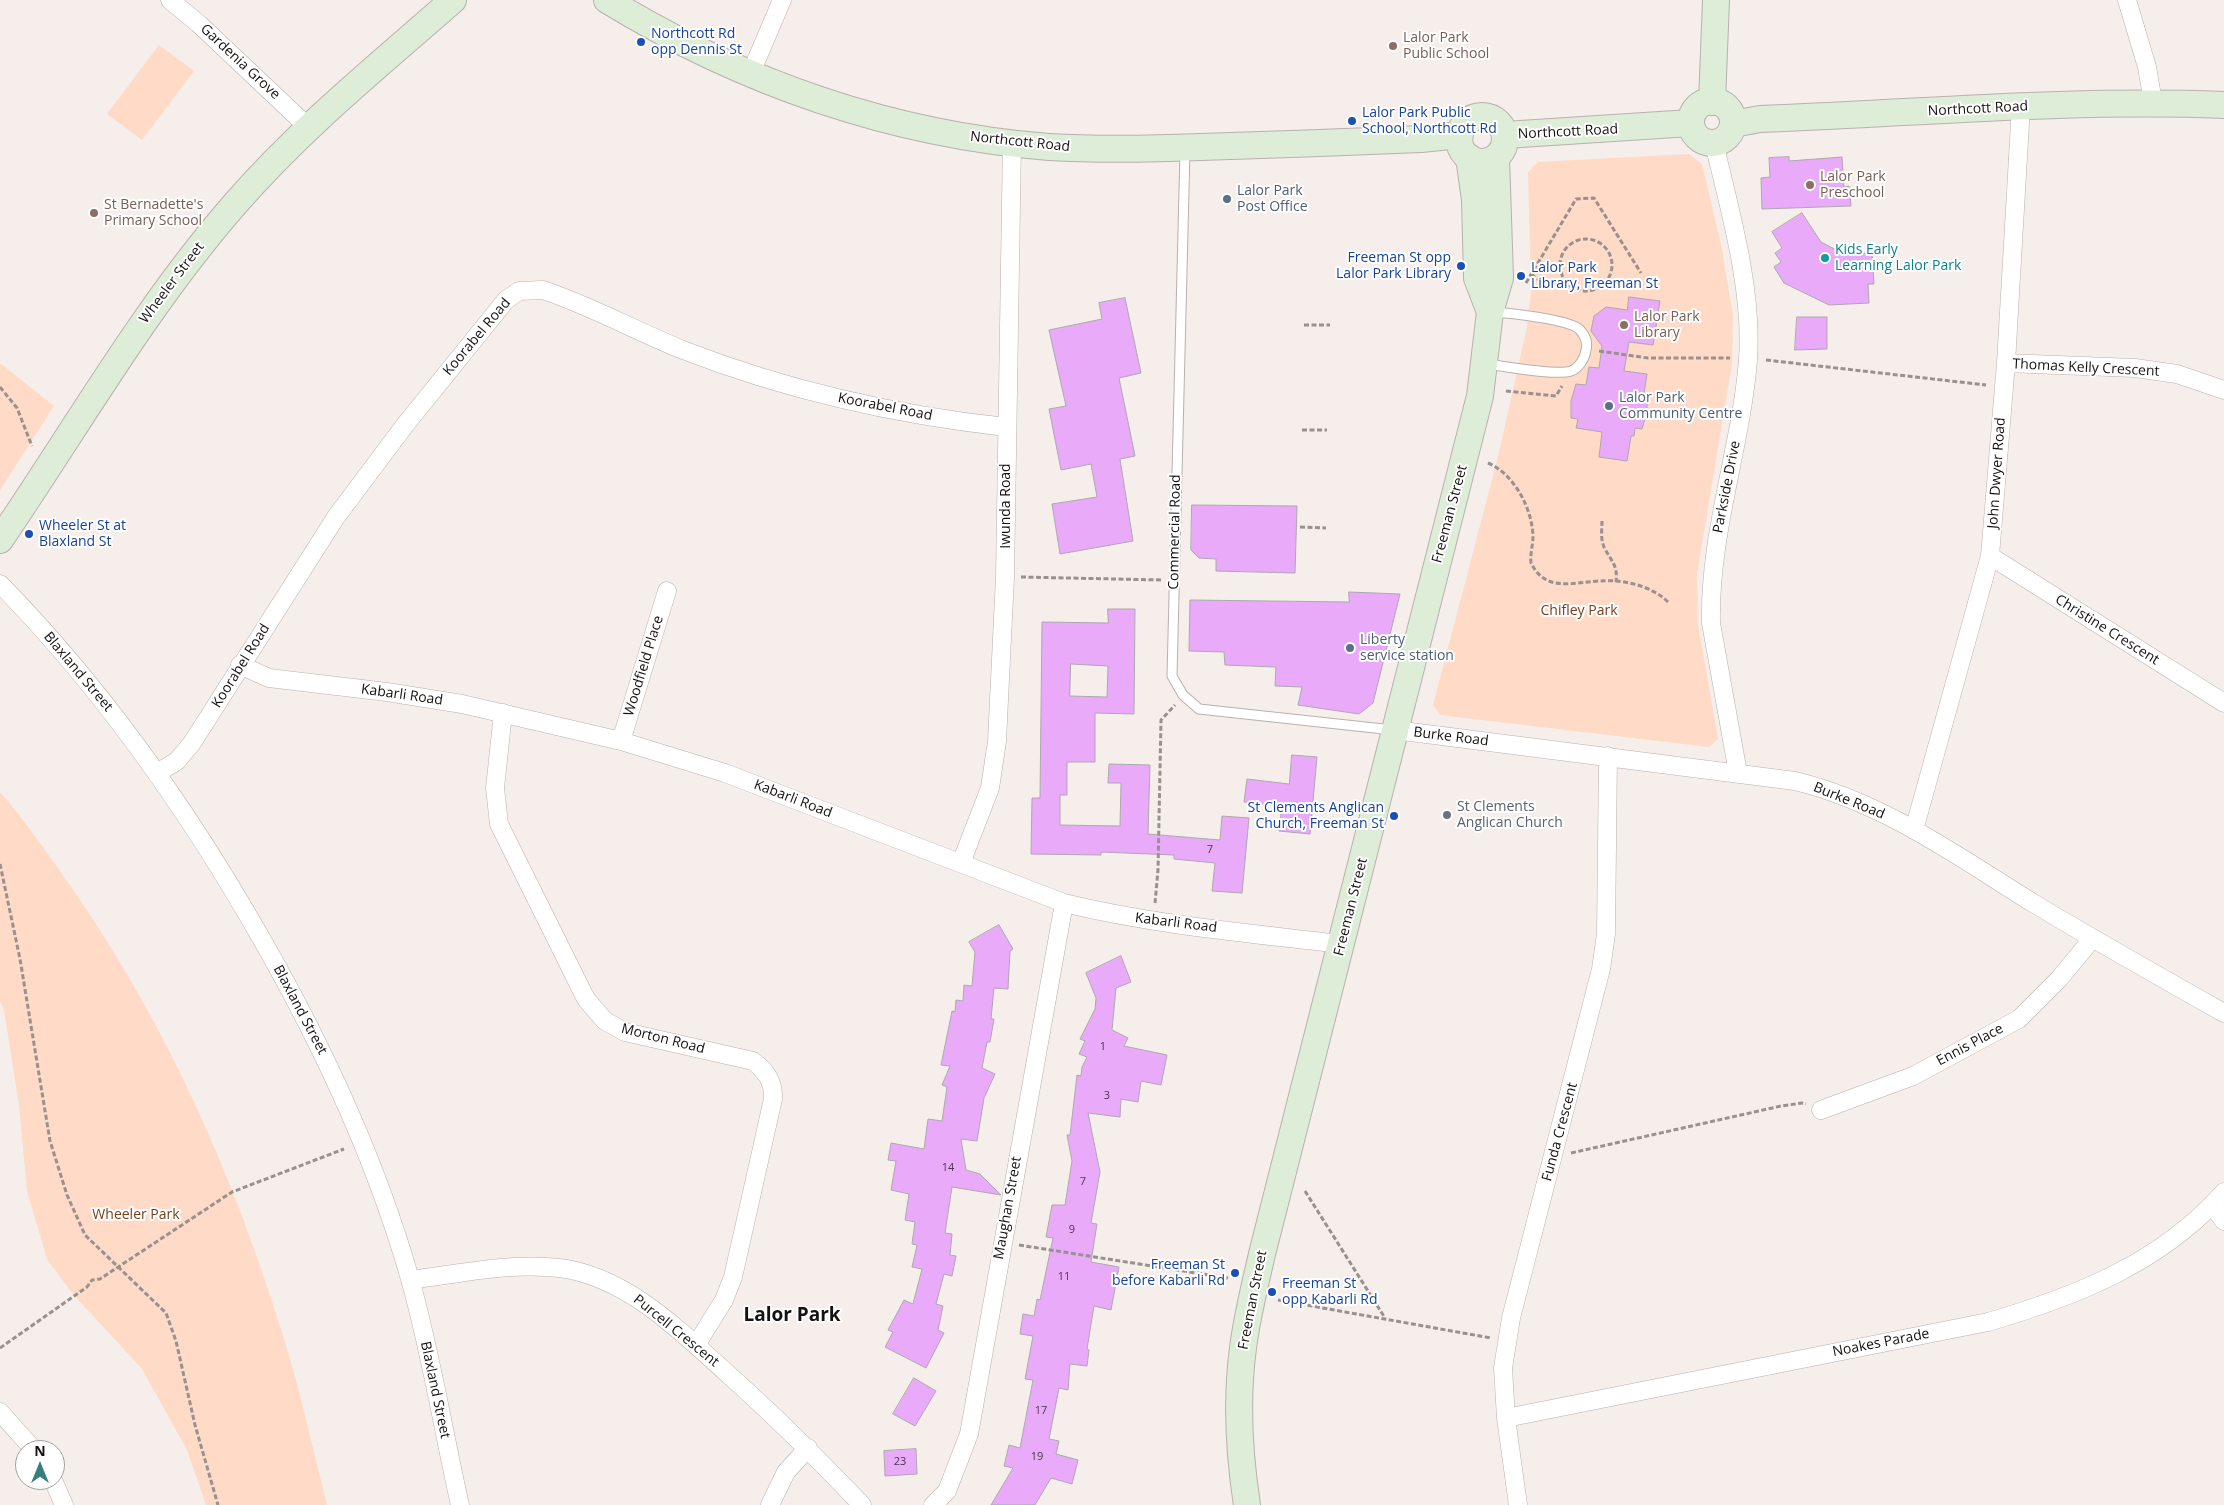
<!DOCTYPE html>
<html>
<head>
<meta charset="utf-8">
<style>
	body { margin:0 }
	#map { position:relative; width:2224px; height:1505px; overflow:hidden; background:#f6eeea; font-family:"Open Sans",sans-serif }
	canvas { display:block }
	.north { position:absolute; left:15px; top:1440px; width:50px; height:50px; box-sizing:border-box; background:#fff; border:1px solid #a1a09f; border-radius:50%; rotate:0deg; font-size:14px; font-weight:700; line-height:20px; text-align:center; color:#141110 }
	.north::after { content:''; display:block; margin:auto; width:18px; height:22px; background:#377f7c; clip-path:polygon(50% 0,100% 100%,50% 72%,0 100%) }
</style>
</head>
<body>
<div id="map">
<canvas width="2224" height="1505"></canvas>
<div class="north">N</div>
</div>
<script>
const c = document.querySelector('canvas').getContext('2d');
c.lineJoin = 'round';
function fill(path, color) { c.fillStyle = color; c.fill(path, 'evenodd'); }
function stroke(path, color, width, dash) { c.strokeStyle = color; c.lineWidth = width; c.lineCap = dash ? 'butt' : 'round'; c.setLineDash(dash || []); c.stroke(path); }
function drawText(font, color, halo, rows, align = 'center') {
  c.font = font + ' "Open Sans",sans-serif'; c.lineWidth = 4; c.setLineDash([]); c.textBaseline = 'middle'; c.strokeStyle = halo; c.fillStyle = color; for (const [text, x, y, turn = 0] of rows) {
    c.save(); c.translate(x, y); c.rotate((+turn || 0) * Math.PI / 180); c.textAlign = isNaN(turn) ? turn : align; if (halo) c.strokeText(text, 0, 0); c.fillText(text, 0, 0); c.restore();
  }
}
fill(new Path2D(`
	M159,45L194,71L142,140L107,114Z
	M1689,154L1702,164L1722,249L1733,316L1732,364L1697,574L1698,625L1718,739L1709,747L1440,715L1433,705L1498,457L1527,327L1531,290L1528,172L1538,162Z
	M0,363L54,406L0,490Z
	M0,792C27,823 50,857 74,891C170,1031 234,1177 284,1339C301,1393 313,1450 327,1505H206L187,1450L142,1369L72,1293L47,1259L27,1191L19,1105L4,1010L0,1001Z`), '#fedac7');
const building = new Path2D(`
	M1789,157V161L1842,157L1844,187L1849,186L1851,206L1762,209L1761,178L1770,177L1769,158Z
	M1802,213L1821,242L1844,254L1872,253L1874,284H1868L1869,303L1829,305L1784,283L1774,267L1781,262L1775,253L1782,248L1772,232Z
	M1629,297L1660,301L1653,345L1629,342L1624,371L1647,374L1644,394H1647V412L1642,429L1635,428L1634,436H1631L1627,461L1599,457L1602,432L1576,428L1578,419L1571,418V401L1576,384L1586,385L1589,367L1599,368L1602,346L1591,331L1594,316L1606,307L1627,310Z
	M1125,298L1141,373L1119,378L1135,456L1120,459L1133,541L1060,554L1052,504L1097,497L1091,464L1061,470L1049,409L1066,406L1049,330L1102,319L1099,303Z
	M1797,317H1827V349L1795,350Z
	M1192,505L1297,506L1295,573L1216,571V559L1199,558L1191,550Z
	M1349,592L1400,594L1373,703L1359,714L1298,705L1302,687L1275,686L1276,667L1225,665L1224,652L1189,651L1190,600L1349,602Z
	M1108,609H1135L1134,714L1095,713V762H1067V795H1060V825L1120,826L1121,783H1108L1109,764L1150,765L1148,834L1220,840L1222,816L1249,818L1242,893L1212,891L1215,863L1174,859V855L1101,852V855L1031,854L1032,798H1040L1042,622L1108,623ZM1071,664L1108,666L1107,697L1070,696Z
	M1292,755L1317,757L1310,834L1279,831L1282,806L1244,802L1247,779L1289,784Z
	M999,925L1013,949L1010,951L1008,989L994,988L991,1019H994L990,1042H987L982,1068L995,1074L984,1098L977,1141L961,1139L966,1170L980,1174L1001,1195L952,1187L945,1233L952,1234L950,1255L956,1256L952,1276L944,1274L936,1304L943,1306L938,1330L944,1333L926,1368L885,1347L893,1332L888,1330L904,1300L913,1304L922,1269L912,1267L917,1245L912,1244L915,1222L905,1220L909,1194L891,1190L896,1161L888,1160L891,1143L924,1149L928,1119L942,1121L947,1087L942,1085L950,1066L941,1065L952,1011L955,1012L956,1000L963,1001L964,985L972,986L975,952L969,942Z
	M1121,956L1131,982L1116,988L1112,1030L1128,1038L1124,1046L1167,1055L1161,1085L1141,1081L1138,1102L1121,1099L1120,1117L1088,1113L1100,1172L1091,1223L1097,1224L1091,1262L1119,1267L1111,1310L1094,1306L1087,1349L1089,1350L1087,1366L1070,1364L1068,1390L1059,1388L1049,1439L1059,1441L1056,1454L1078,1460L1072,1484L1051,1478L1035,1505H991L1013,1468L1004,1466L1009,1445L1020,1448L1033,1380L1025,1379L1033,1336L1020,1334L1023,1314L1034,1316L1037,1299L1040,1300L1053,1238L1046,1237L1052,1205H1065L1072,1161L1067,1135H1070L1077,1075L1081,1076L1082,1067L1087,1057L1079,1054L1085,1041L1080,1039L1095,1009L1096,998L1086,973Z
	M914,1378L936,1391L915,1426L893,1414Z
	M916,1449L917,1474L885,1476L884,1451Z`);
fill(building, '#e9aafa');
stroke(building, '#ada8ae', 1);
const lane = new Path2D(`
	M1185,150L1172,676L1183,695L1199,709L1393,730
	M1486,364C1504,366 1556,376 1571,371C1579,368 1585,358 1586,350C1588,342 1585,335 1579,329C1567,319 1509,313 1492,312`);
const street = new Path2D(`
	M170,0L199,24L308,127
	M2127,0L2147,67L2153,102
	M750,75L782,0
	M1714,143C1730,211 1753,290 1748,360C1741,448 1709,533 1711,623L1738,773
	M2006,363L2135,368L2177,374L2224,390
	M1990,556L2224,703
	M0,584C103,689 188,810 261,938C323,1046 376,1160 410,1279C431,1353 443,1430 460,1505
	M240,665L269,678L387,692L462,704L621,741L725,773L1064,903C1154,925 1248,933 1341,944
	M503,713L495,788L499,824L586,999L605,1021L625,1032L753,1061C766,1071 774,1082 773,1099L733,1277L724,1300L696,1345
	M1395,730L1795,781C1883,802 1957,856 2033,903C2096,941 2160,977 2224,1013
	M621,741L667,591
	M157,773L177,761L192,743L336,517L405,425L506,300L519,291L543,290C591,306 636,331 683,350C786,390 896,415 1006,427
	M1914,830L1990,556L2006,363L2021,106
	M961,863L990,788L997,741L1005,577L1012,142
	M1821,1110L1913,1076L2019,1019L2059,979L2092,939
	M2212,1205L2224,1221
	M410,1280C459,1274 511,1262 560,1268C628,1277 681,1332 730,1376C776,1417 819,1460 862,1505
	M0,1412L34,1450
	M1506,1418L1988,1322C2077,1296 2161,1263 2224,1192
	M53,1480L64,1505
	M770,1505L786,1472L808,1448
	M933,1505L947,1491L969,1434L1064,903
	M1518,1505L1506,1418L1503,1368L1511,1318L1601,969L1606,934L1608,756`);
const secondary = new Path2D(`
	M607,0C741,82 892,135 1049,147C1100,150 1150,149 1201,147C1274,145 1348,142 1421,139L1460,135
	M1691 122a21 21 0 1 1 42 0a21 21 0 1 1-42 0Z
	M1712,102L1716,0
	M1459 139a23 23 0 1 1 46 0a23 23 0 1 1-46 0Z
	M1733,124L1760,119C1915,113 2069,99 2224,105
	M1505,135L1691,123
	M1469,157L1475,200L1477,278L1490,312
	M0,540C77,427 145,307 235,204C301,128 378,66 453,0
	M1247,1505C1239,1453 1236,1400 1243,1348C1247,1316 1255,1285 1262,1254L1480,396L1490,312L1500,278L1496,157`);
stroke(lane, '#b9b1ad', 11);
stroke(street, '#b9b1ad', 19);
stroke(secondary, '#b9b1ad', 28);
stroke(new Path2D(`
	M1560 265a26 26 0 1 1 52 0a26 26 0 1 1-52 0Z
	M1531,274L1540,281L1568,286
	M1526,283L1576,199L1594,198L1641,273
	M1304,325H1330
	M1599,351L1648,358H1730
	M1766,360L1986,385
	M0,387L17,408L32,446
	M1506,391L1556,396L1562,386
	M1302,430H1327
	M1488,463C1514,474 1532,508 1533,536C1533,545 1530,554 1531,563C1546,593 1573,582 1600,581C1623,579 1653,586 1669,603
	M1602,521C1602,530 1600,540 1605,549C1612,562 1618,566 1616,582
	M1300,527L1326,528
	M1021,577L1162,580
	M0,864L20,959L50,1141L67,1195L85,1235L166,1313L176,1341L195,1425L218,1505
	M1155,903L1158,870L1161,720L1175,705
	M1571,1153L1781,1106L1802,1103L1806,1104
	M1305,1191L1385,1318
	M1019,1245L1228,1278
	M1278,1300L1491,1338
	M0,1348L87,1287L92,1280L100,1279L232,1192L344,1149`), '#97928f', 3, [5, 2.5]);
stroke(lane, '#fff', 9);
stroke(street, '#fff', 18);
stroke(secondary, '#ddedd8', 26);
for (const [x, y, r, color] of [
	[641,42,5,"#1a4fb4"],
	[1393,46,5,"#8d6e63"],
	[1352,121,5,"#1a4fb4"],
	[1810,185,5,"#8d6e63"],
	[1227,199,5,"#5c6f8a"],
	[94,213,5,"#8d6e63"],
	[1825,258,5,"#0f9aa8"],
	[1461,266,5,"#1a4fb4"],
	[1521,276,5,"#1a4fb4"],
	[1624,325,5,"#8d6e63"],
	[1609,406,5,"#5c6f8a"],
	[29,534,5,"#1a4fb4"],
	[1350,648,5,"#5c6f8a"],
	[1447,815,5,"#6b7280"],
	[1394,816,5,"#1a4fb4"],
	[1235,1273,5,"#1a4fb4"],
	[1272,1292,5,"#1a4fb4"]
]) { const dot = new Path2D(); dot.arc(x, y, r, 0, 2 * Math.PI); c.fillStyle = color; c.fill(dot); stroke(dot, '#fff', 2); }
drawText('11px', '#49374a', null, [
	["7",1210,850],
	["1",1103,1047],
	["3",1107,1096],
	["14",948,1168],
	["7",1083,1182],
	["9",1072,1230],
	["11",1064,1277],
	["17",1041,1411],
	["19",1037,1457],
	["23",900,1462]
]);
drawText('14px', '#164399', '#fff', [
	["Northcott Rd",651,34],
	["opp Dennis St",651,50],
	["Lalor Park Public",1362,113],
	["School, Northcott Rd",1362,129],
	["Freeman St opp",1451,258,"right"],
	["Lalor Park Library",1451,274,"right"],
	["Lalor Park",1531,268],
	["Library, Freeman St",1531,284],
	["Wheeler St at",39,526],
	["Blaxland St",39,542],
	["St Clements Anglican",1384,808,"right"],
	["Church, Freeman St",1384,824,"right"],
	["Freeman St",1225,1265,"right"],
	["before Kabarli Rd",1225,1281,"right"],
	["Freeman St",1282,1284],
	["opp Kabarli Rd",1282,1300]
], 'left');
drawText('14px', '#785e54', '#fff', [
	["Lalor Park",1403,38],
	["Public School",1403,54],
	["Lalor Park",1820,177],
	["Preschool",1820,193],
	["St Bernadette's",104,205],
	["Primary School",104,221],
	["Lalor Park",1634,317],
	["Library",1634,333]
], 'left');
drawText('14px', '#141110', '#fff', [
	["Gardenia Grove",240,62,43],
	["Northcott Road",1978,109,-3],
	["Northcott Road",1568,132,-3],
	["Northcott Road",1020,142,6],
	["Wheeler Street",172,283,-53],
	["Koorabel Road",477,337,-50],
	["Thomas Kelly Crescent",2086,368,3],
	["Koorabel Road",885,407,11],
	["John Dwyer Road",1997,473,-86],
	["Parkside Drive",1727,487,-79],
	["Iwunda Road",1006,506,-90],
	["Freeman Street",1450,514,-75],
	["Commercial Road",1175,532,-89],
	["Christine Crescent",2107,630,32],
	["Koorabel Road",241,666,-58],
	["Woodfield Place",644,666,-73],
	["Blaxland Street",78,672,50],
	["Kabarli Road",402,695,8],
	["Burke Road",1451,737,7],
	["Kabarli Road",793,799,21],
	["Burke Road",1849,801,22],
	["Freeman Street",1351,907,-76],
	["Kabarli Road",1176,923,7],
	["Blaxland Street",300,1010,62],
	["Morton Road",663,1039,14],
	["Ennis Place",1970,1045,-28],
	["Funda Crescent",1560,1132,-75],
	["Maughan Street",1008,1208,-80],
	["Freeman Street",1253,1300,-79],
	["Purcell Crescent",676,1331,39],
	["Noakes Parade",1881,1343,-11],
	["Blaxland Street",435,1390,78]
]);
drawText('14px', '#4e5e75', '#fff', [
	["Lalor Park",1237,191],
	["Post Office",1237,207],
	["Lalor Park",1619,398],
	["Community Centre",1619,414],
	["Liberty",1360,640],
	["service station",1360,656]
], 'left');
drawText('14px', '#0d838f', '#fff', [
	["Kids Early",1835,250],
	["Learning Lalor Park",1835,266]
], 'left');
drawText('14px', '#783d19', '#fff', [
	["Chifley Park",1579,611],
	["Wheeler Park",136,1215]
]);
drawText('14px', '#5b616d', '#fff', [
	["St Clements",1457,807],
	["Anglican Church",1457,823]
], 'left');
drawText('bold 19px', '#141110', '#fff', [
	["Lalor Park",792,1316]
]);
</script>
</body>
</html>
